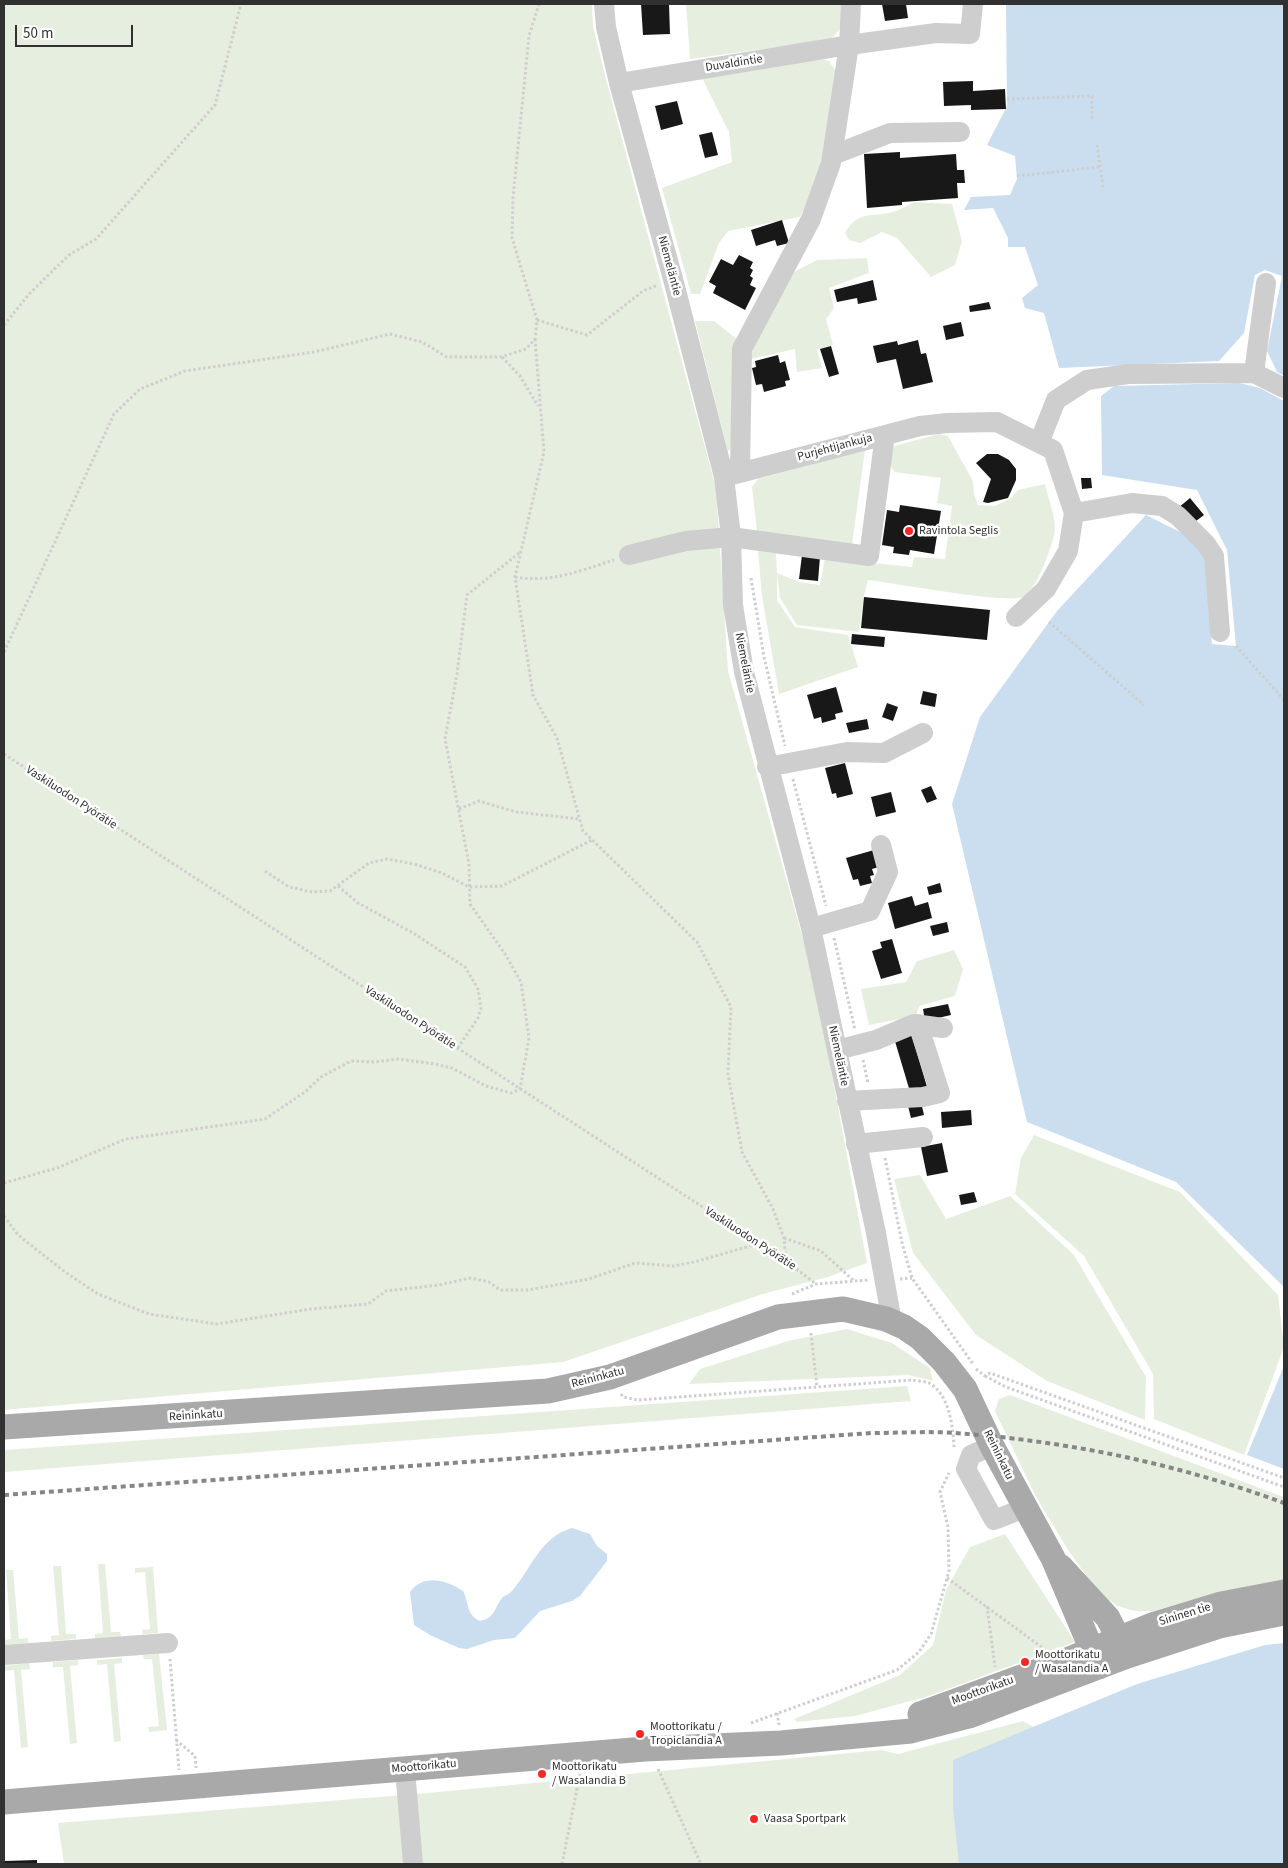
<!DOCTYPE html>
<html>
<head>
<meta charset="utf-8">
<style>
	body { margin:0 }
	#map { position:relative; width:1288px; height:1868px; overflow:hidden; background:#fff; font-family:"Source Sans 3",sans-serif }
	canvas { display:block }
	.frame { position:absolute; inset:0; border:5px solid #313131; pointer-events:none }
	.scale { position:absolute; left:15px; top:25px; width:118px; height:22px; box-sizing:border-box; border:2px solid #313131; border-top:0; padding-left:6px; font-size:15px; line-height:18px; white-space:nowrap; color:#313131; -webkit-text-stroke:4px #fff; paint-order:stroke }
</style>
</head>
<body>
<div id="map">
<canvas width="1288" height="1868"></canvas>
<div class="frame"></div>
<div class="scale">50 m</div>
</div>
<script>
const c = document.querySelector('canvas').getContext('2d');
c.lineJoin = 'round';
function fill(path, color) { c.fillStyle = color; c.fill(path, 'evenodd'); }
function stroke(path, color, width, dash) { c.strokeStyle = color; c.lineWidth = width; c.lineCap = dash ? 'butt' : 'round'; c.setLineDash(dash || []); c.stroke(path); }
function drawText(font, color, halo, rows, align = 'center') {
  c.font = font + ' "Source Sans 3",sans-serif'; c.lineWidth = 5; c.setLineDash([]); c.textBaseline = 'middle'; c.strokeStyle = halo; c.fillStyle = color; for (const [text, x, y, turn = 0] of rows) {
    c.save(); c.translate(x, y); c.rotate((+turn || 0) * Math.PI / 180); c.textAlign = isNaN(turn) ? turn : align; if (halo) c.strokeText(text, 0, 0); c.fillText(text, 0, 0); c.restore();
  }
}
fill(new Path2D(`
	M4,4H592L593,26L607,83L716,488L728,671L814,978L867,1263L828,1277L763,1294L563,1362L4,1410Z
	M686,4H843V26L830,40L690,59Z
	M821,59L829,61L835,70L837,98L817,183L800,217L728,231L719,243L700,294H691L662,188L732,162L729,132L702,78Z
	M914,202L952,204L962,241L955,265L931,277L897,238L882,232L860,243L849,240L845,233C859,208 874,219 896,211C902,209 908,205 914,202Z
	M867,258L869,273L829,288L834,308L826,319L833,345L817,350L822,368L797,372L795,349L751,359V342L794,272L817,260Z
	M695,321H714L737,339L735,441L728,452Z
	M939,434L948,436L973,481L974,494L978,505L995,506L1011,498L1018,490L1045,484C1048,498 1055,515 1055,529C1054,543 1036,592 1023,597C1005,604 895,583 868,580L864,596L859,632L797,625L780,598L777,574V600L795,627L848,635L858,667L779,694L762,596L758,551L776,553L777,573L799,582L820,585L825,558L912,567L914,557L945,559L952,506L937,503L941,478L894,472L887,458L894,446Z
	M865,450L852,545L757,531L752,487L758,479Z
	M954,950L963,969L955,996L919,1006L916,1016L869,1025L861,989L906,982L917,961Z
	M1034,1135L1180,1192L1278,1295L1284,1347L1244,1455L1154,1419L1153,1374L1084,1256L1015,1194L1021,1158Z
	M920,1175L946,1219L1010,1196L1074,1255L1146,1377L1145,1420L1047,1381L976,1335L913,1253L894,1179Z
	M847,1329L892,1343L930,1368L933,1381L909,1375L689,1384L700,1369L788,1341Z
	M907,1386L911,1401L4,1472V1450Z
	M1010,1395L1284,1497V1582L1222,1591L1153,1611H1135L1117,1606L1099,1593L1068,1550L1035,1495L995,1411L999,1399Z
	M1005,1534L1075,1642L929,1696L855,1716L797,1722L794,1719L900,1675L933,1645L946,1590L970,1547Z
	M98,1564H105L111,1632H120L121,1637L95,1639V1634L103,1633Z
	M53,1566H61L66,1634H76V1639L51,1641V1636L59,1635Z
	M153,1567L158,1633L143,1634L142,1630L150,1629L145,1572L135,1573V1568Z
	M6,1570H13L19,1639L28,1638V1643L4,1645V1640L11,1639Z
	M159,1654L167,1730L149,1732L148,1727L159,1726L152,1659H144L143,1655Z
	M122,1658V1663L114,1664L121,1741L114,1742L107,1664L97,1665V1660Z
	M78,1660V1665L70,1666L77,1743L70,1744L63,1667H53V1662Z
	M29,1663L30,1669L21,1670L28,1747L21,1748L14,1670L5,1671L4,1666Z
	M1023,1721L1032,1726L1119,1864H64L58,1823L428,1793L881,1750L898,1754Z`), '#e6efdf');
fill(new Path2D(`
	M1006,4H1284V376L1277,372L1267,351L1282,276L1265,270L1255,275L1244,333L1219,361L1059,368L1044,313L1025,308L1022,298L1038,285L1025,247H1008V238L993,208L964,210L971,197L1010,195L1017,179L1015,156L987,145L1007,106Z
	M1239,383L1260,388L1284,401V1287L1176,1182L1027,1122L952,804L980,717L1057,611L1146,515L1194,539L1206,561L1212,644L1236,646L1227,550L1197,490L1102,475L1101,396L1114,386Z
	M1284,1366V1469L1247,1455Z
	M572,1528L590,1534L597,1546L607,1554V1561L580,1596L572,1601L540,1611L515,1638L494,1640L467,1649L459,1648L430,1635L414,1625L410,1592C423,1573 447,1580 463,1591C469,1602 466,1615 480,1621C496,1618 494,1607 503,1597C506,1595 509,1594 512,1591C532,1568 540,1537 572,1528Z
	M1284,1643V1864H959L953,1808V1760L1137,1684L1265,1645Z`), '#cadef0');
fill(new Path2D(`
	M641,4H669L670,34L643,35Z
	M882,4H906L908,18L885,21Z
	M973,81V91L1005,89L1006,109L971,110V105L944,106L943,82Z
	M677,101L683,124L661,130L655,106Z
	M712,132L718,155L705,158L699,135Z
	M900,152V158L956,154L957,170H964L965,183H957L958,198L902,202V205L867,208L864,154Z
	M782,220L789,243L777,246L775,240L756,246L751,230Z
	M739,255L753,262L750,268L753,270L750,276L753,278L750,285L756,288L745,310L713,293L716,286L709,282L721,259L733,265Z
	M873,280L877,300L858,304L857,298L837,302L834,290Z
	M989,302L991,309L970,312L969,306Z
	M961,322L964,336L946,340L943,326Z
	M918,340L921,354L926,353L933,382L903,389L896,359L877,363L873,346L897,341L898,345Z
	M831,346L839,374L829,377L820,349Z
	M778,355L780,363L785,361L790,380L785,381L786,386L764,392L762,384L756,385L752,368L756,367L755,361Z
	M987,454H998L1009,460L1016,469V480L1008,498L988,503L983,502L991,479L976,463Z
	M1081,478H1091L1092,488L1082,489Z
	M1190,498L1204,515L1192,524L1178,508Z
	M900,505L941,511L934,554L910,550L909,555L893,553L894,547L882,545L887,510L899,512Z
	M802,555L820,557L818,581L799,579Z
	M864,597L990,610L987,640L861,628Z
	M852,634L885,637L884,647L851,644Z
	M836,687L843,712L835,714L836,719L822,723L821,717L814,719L807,695Z
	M923,691L937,694L935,707L920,704Z
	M887,703L898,707L893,721L882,717Z
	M867,719L869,729L849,733L846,723Z
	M845,763L853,794L837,798L836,793L832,794L825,768Z
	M931,786L937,799L927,803L921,790Z
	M891,792L896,812L876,817L871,797Z
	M874,850L879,867L872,869L874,875L870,876L872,883L860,886L858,879L853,880L846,858Z
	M940,883L942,892L929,895L927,887Z
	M912,896L915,906L928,902L932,918L895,929L888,903Z
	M947,922L949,932L933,936L930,926Z
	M892,939L902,973L881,979L872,951L882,948L880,942Z
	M948,1004L951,1015L925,1021L923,1009Z
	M911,1033L928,1090L911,1095L894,1038Z
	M921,1102L924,1115L911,1118L908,1106Z
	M971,1110L972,1125L942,1128L941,1112Z
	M942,1143L948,1172L927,1176L921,1147Z
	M974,1192L977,1202L961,1205L959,1195Z
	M37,1860V1864H4V1861Z`), '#181818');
stroke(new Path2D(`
	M1007,99L1092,96V121
	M1097,145L1103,187
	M1017,176L1100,167
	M537,320L587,335L643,291L658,285
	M4,325L30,293L69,255L96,239L215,105L241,4
	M535,339L544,452L515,577L533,695L557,738L583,831L697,942L731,1007L728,1074L742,1152L773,1209L784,1238L786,1261
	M502,357L520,376L538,406
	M515,577C553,583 578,571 614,560
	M751,578L764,657L785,746
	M1049,622L1144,705
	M1236,646L1284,700
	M4,652L114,414L140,389L185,371L314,352L390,334L422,342L447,357H501L526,349L535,339L537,320L512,238L513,198L529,36L539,4
	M4,754L786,1261L816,1284
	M793,779L826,906
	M459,809L479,801L516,812L580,819
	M265,871L289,887L312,892L330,891L369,863L387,859L414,864L442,873L469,887L502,886L592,840
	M338,886L358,903L413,933L465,967L478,989L481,1008L478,1018L457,1049
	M834,938L855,1030
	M863,1060L868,1083
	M885,1158L902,1243L912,1278L973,1364
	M4,1183L57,1168L126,1139L265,1119L305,1092L321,1077L351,1061L375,1062L398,1059L435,1064L452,1068L486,1086L511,1093L520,1089L529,1038L521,982L505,954L470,904L469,864L445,739L457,674L467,595L519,553
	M4,1216L18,1235L65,1272L98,1294L149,1314L217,1324L311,1309L368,1304L386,1291L439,1285L470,1278L489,1282L500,1290H528L589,1279L635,1263L674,1266L698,1261L757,1244
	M784,1238L821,1251L854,1281
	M900,1279L912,1278
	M792,1294L816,1284L869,1280
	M811,1333L817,1387
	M976,1369L985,1376L990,1373L1284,1478
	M985,1376L1006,1387L1284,1487
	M621,1394L623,1397L638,1400L912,1380C917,1381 924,1381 929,1383C950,1395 953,1427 954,1448
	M947,1578L1043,1648
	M987,1606L995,1667
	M170,1659L179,1770
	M777,1713L779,1725
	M751,1723L897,1670L919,1652L931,1634L949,1571L948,1527L940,1492L949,1473
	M176,1740L195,1756L196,1768
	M658,1769L701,1864
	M562,1864L580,1774`), '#cecece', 3, [2.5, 2.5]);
stroke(new Path2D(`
	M604,4L606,27L619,83L673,279L724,477L731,537L733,605L744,672L811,928L876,1233L892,1322
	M619,83L849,45L936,33L970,34L973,4
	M833,155L890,133L960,132
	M1254,373L1266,283
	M1039,443L1056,400L1087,380L1128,374L1254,373L1284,388
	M740,473L742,349L811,219L831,163L849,45L851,4
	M724,477L920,426L947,423L997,422L1053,450L1074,513L1068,551L1046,589L1016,617
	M1074,513L1132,503L1162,506L1178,516L1206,544L1214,556L1220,632
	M629,555L686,541L731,537L869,556L885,435
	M767,767L847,752L884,753L923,733
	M811,928L870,911L888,872L881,845
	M837,1050L876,1040L914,1024L943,1028
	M847,1101L923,1097L940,1093L918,1024
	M856,1144L923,1137
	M992,1446L971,1455L966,1469L994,1520L1025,1508
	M4,1655L168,1643
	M405,1769L413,1864`), '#cecece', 20);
stroke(new Path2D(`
	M4,1427L548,1391L610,1377L778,1317L843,1309L886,1319L904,1327L920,1338L944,1362L965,1389L992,1446L1053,1558L1099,1667
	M1061,1567L1108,1618L1125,1652
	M920,1714L1057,1664L1152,1625L1221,1604L1284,1592
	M4,1802L645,1749L781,1743L911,1731L969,1716L1127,1656L1219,1626L1284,1613`), '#a9a9a9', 25);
stroke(new Path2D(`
	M4,1495L872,1433C900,1433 928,1431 955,1433C1068,1441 1178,1464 1284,1503`), '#868686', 4, [5, 4]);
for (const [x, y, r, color] of [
	[909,531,5,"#f72725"],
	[1025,1662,5,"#f72725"],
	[640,1734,5,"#f72725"],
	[542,1774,5,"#f72725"],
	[754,1819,5,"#f72725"]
]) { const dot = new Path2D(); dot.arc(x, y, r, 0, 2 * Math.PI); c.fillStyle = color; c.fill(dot); stroke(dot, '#fff', 2); }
drawText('12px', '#313131', '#fff', [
	["Duvaldintie",734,64,-9],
	["Niemeläntie",669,266,75],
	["Purjehtijankuja",835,448,-15],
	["Niemeläntie",744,663,79],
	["Vaskiluodon Pyörätie",71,798,33],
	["Vaskiluodon Pyörätie",410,1018,33],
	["Niemeläntie",838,1056,78],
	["Vaskiluodon Pyörätie",750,1239,33],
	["Reininkatu",598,1378,-15],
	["Reininkatu",196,1416,-4],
	["Reininkatu",998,1455,64],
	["Sininen tie",1185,1615,-17],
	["Moottorikatu",983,1691,-20],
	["Moottorikatu",424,1767,-5]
]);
drawText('12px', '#313131', '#fff', [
	["Ravintola Seglis",919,531],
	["Moottorikatu",1035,1655],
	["/ Wasalandia A",1035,1669],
	["Moottorikatu /",650,1727],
	["Tropiclandia A",650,1741],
	["Moottorikatu",552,1767],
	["/ Wasalandia B",552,1781],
	["Vaasa Sportpark",764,1819]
], 'left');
</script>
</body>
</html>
